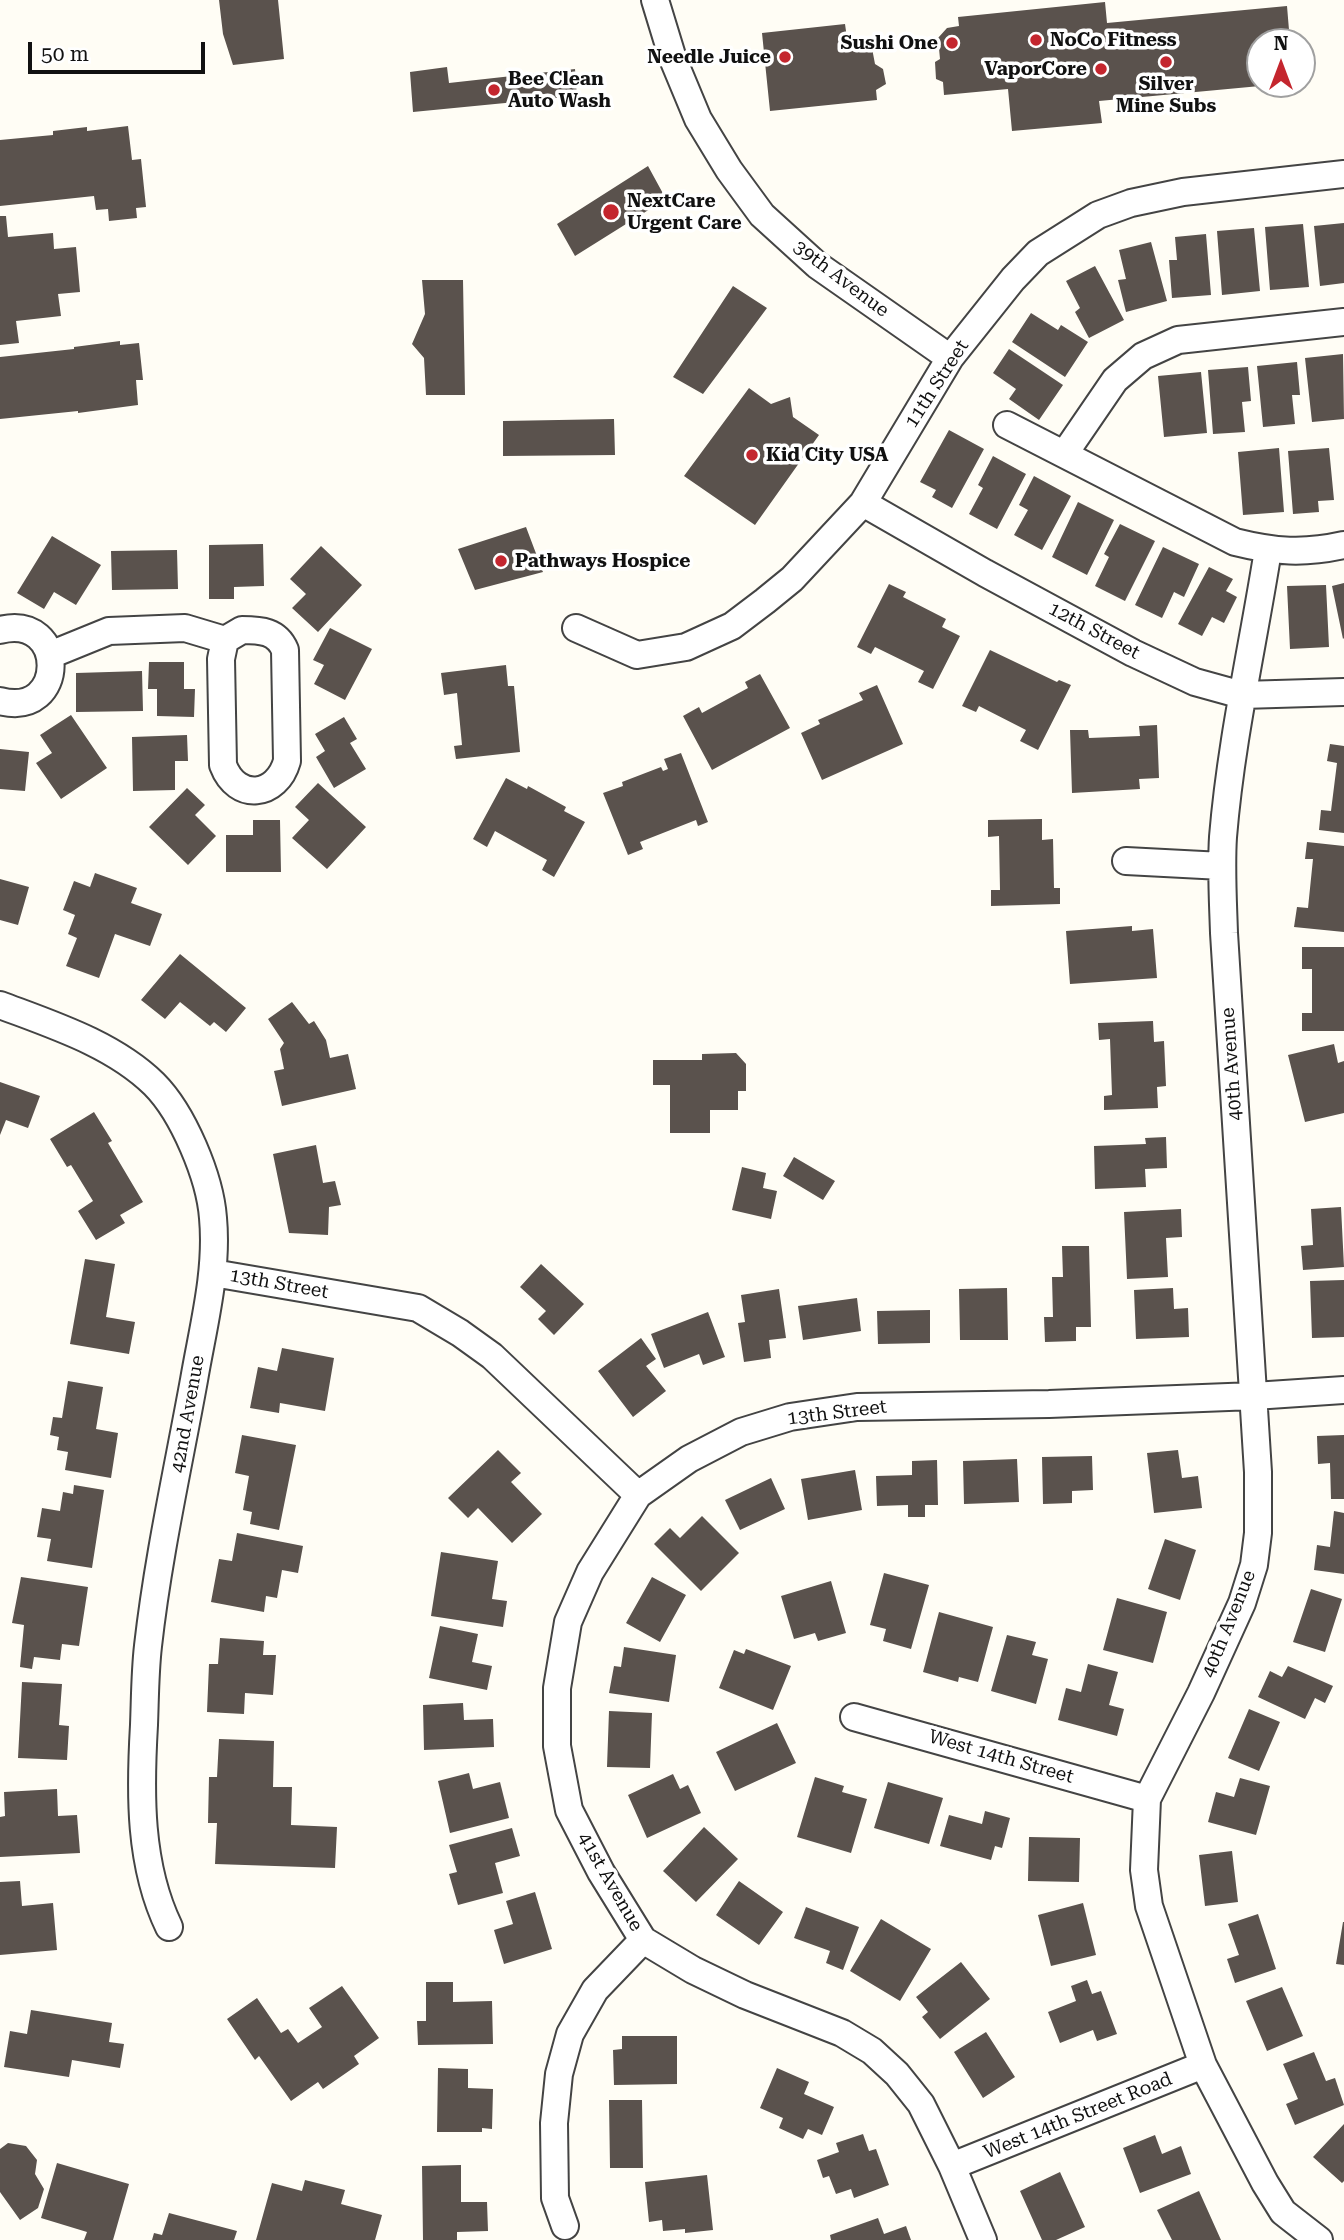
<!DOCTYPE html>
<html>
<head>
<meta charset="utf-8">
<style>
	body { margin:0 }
	#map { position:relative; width:1344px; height:2240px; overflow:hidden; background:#fffdf5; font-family:"Roboto Serif",serif }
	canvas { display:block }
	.north { position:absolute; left:1246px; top:28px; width:70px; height:70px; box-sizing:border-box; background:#fff; border:2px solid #a0a0a0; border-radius:50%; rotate:0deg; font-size:19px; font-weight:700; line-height:28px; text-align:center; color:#111 }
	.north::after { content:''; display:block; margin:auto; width:24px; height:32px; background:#c4262e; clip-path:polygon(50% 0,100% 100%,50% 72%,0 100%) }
	.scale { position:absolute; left:28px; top:42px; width:177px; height:32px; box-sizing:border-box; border:4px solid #111; border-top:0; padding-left:9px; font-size:21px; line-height:24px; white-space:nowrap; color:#111; -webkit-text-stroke:5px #fff; paint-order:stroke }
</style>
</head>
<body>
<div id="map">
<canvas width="1344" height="2240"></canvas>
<div class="north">N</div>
<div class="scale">50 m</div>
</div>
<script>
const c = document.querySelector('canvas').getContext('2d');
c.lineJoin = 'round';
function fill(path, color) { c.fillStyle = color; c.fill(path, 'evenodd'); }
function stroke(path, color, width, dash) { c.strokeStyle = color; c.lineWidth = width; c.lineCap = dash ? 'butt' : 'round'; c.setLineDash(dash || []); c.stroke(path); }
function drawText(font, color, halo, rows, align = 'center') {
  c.font = font + ' "Roboto Serif",serif'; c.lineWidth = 7; c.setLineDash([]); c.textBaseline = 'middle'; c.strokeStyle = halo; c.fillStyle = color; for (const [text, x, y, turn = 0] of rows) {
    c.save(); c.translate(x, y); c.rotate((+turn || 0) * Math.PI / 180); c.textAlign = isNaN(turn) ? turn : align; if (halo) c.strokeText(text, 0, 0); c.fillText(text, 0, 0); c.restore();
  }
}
fill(new Path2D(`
	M219,0H278L284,59L233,65L223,34Z
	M1105,2L1107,23L1287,6L1290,42H1260V86L1099,101L1102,123L1012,131L1008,89L944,95L943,82L936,79L935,62L940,59L938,38L947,28L959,26L958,17Z
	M845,24L847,38L863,36L871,43L875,64L883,69L886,84L876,90L877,100L770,111L762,33Z
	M447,67L449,83L575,69L577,96L413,112L410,72Z
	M128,126L132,160L141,159L146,207L136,208L137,218L109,221L108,209L96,210L94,196L0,206V140L53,135V131L87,127V131Z
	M648,166L666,199L575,256L557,224Z
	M0,216H6L8,237L53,233L54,249L76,247L80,292L58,294L61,316L16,321L19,343L0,345Z
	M1344,223V283L1320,286L1314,226Z
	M1303,224L1309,287L1270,290L1265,227Z
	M1254,228L1260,291L1222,295L1217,231Z
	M1206,234L1211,295L1172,298L1169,260H1177L1175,237Z
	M1151,242L1167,301L1126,312L1118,280L1126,279L1119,250Z
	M1095,266L1124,320L1089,338L1075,312L1080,308L1066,281Z
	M422,280H463L465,395H426L424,358L412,344L425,314Z
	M733,286L767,308L703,394L673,377Z
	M1031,313L1058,330L1061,325L1088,342L1065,377L1012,342Z
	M120,341V345L139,343L143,380H136L138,405L78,413V411L0,419V357L74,349V347Z
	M1009,349L1063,385L1039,420L1009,399L1016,389L993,373Z
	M1343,354L1344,419L1312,422L1305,358Z
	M1297,362L1300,395H1292L1295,424L1263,427L1257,366Z
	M1248,367L1251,401L1242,402L1245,432L1213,434L1208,370Z
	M1201,372L1207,433L1164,437L1158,376Z
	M749,388L771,404L790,397L793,417L819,435L755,525L684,476Z
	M614,419L615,455L503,456V421Z
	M949,430L984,449L952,508L932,497L936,490L920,482Z
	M1279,448L1284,512L1243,515L1238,452Z
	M1329,448L1334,500L1318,501L1319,512L1293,514L1288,451Z
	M993,456L1026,474L997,529L969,514L983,488L978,485Z
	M1034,476L1071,496L1042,550L1014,535L1028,510L1019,505Z
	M1078,502L1114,520L1087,575L1052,557Z
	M1120,524L1155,541L1125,601L1095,586L1109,557L1104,554Z
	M526,527L543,572L475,590L458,549Z
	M52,536L101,565L76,605L54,592L44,609L17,593Z
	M263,544L264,586L234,587V599H209V545Z
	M321,546L362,585L318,632L292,608L306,594L290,579Z
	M1163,547L1199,564L1184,597L1174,592L1162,618L1135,605Z
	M177,550L178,589L112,590L111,551Z
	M1209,567L1233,579L1226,591L1237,597L1224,623L1212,617L1202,636L1178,624Z
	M1344,583V638L1343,639L1332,586Z
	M889,584L906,592L903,597L946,619L942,627L960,636L933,689L918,682L924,671L875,647L871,654L857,647Z
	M1326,585L1329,647L1290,649L1287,586Z
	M330,628L372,649L345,700L314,684L324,665L313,660Z
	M990,650L1057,682L1059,680L1071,685L1038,750L1020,741L1026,730L979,706L976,712L962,706Z
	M149,662H184V689H195L194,717L157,716V689H148Z
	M506,665L508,686H514L520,752L456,759L454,746L462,745L457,693L444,695L441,673Z
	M142,671L143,711L76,712V673Z
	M760,674L790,728L712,770L683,716L699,707L702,713L748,688L745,682Z
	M877,685L903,744L822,780L801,733L820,724L818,720L863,700L859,693Z
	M71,715L107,768L61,799L36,763L52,753L40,735Z
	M344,717L357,739L350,743L366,769L334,788L316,757L325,751L315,734Z
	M1157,725L1159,778L1139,779L1140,789L1072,793L1070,730H1088L1089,738L1140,736L1139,726Z
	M187,735L188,761H175V790L133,791L132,737Z
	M1330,744L1344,746V833L1319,830L1321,810L1331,811L1337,763L1327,761Z
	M0,749L29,752L25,791L0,789Z
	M681,753L708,822L698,826L696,820L640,842L643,849L628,855L603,793L623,786L622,782L661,767L663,771L668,769L664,759Z
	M506,778L527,789L528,786L566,807L564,811L585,822L554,877L542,870L547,860L495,831L487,847L473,839Z
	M318,783L366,827L327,869L292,838L309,820L295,807Z
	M187,788L205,805L195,815L216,836L188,865L149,827Z
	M1042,819V840L1053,839L1054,888H1060V904L991,906V890H1000L999,836L988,837V820Z
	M253,820H280L281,872H226V835H253Z
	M1307,842L1344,846V932L1294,927L1297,907L1308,908L1313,859H1305Z
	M95,873L137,888L131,903L162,914L150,946L115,934L99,978L66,966L77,938L68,934L75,915L63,910L74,881L90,887Z
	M0,879L29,887L18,925L0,920Z
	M1132,926V931L1153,929L1157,978L1070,984L1066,931Z
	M1302,947H1344V1031H1302V1013H1312V969H1302Z
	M180,954L246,1008L226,1032L214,1022L210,1026L180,1002L165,1019L141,1000Z
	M292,1002L309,1024L314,1021L326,1040L330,1058L348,1054L356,1089L282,1106L274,1071L284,1069L280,1049L284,1043L268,1019Z
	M1153,1021L1154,1042L1164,1041L1166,1086L1157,1087L1158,1108L1104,1110V1096L1112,1095L1110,1039L1099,1040L1098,1023Z
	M1334,1044L1338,1063L1344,1061V1113L1305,1122L1288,1055Z
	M736,1053L746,1064V1091H738V1110H710V1133H670V1085H653V1060H702V1054Z
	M0,1082L40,1096L28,1128L6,1120L0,1135Z
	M94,1112L112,1141L108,1143L143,1202L120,1215L125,1223L96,1240L78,1211L93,1201L71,1165L67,1167L50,1139Z
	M1166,1137L1167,1168L1145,1169L1146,1187L1095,1189L1094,1146L1146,1144L1145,1138Z
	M316,1145L323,1183L335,1181L341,1205L329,1207L328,1235L289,1233L273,1154Z
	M794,1157L835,1181L823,1200L783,1176Z
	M742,1167L766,1173L763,1188L777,1191L771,1219L732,1210Z
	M1341,1207L1344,1267L1303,1270L1301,1246L1313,1245L1311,1209Z
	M1181,1209L1182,1237L1166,1238L1168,1277L1127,1279L1124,1212Z
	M1062,1246H1089L1091,1327H1076V1341L1045,1342L1044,1317H1053L1052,1277H1063Z
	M85,1259L115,1264L106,1317L135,1322L129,1354L70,1344Z
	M541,1264L584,1304L554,1335L538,1319L546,1311L520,1287Z
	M1344,1280V1337L1312,1338L1310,1281Z
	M1007,1288L1008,1340H960L959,1289Z
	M1173,1288L1174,1309L1188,1308L1189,1337L1136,1339L1134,1290Z
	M779,1289L786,1338L769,1340L771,1358L744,1362L738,1323L745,1322L741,1295Z
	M857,1298L861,1331L803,1340L798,1306Z
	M930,1310V1343L878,1344L877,1311Z
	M708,1312L725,1357L703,1365L699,1354L664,1368L651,1334Z
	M641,1338L656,1359L646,1366L666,1391L633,1417L598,1371Z
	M282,1348L334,1358L325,1411L280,1403L279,1413L250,1408L258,1367L277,1371Z
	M68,1381L103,1387L96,1429L118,1433L111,1478L65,1470L68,1452L57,1450L59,1437L50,1435L53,1417L62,1418Z
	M242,1435L296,1445L279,1530L250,1524L252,1512L243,1510L249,1476L235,1473Z
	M1344,1435V1499H1331L1330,1463L1318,1464L1317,1436Z
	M498,1450L521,1473L511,1482L542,1514L512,1543L478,1508L468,1518L448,1498Z
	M1178,1450L1182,1478L1198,1476L1202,1508L1154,1513L1147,1453Z
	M1092,1456L1093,1490L1072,1491V1503L1043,1504L1042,1457Z
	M1017,1459L1019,1502L964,1504L963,1461Z
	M937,1460L938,1505H925V1517H908V1505L877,1506L876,1476L912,1475V1461Z
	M855,1470L862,1510L808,1520L801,1479Z
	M771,1478L785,1509L740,1530L725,1500Z
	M74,1485L104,1490L92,1568L47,1561L51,1539L37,1537L42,1508L60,1511L63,1492L73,1494Z
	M1334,1511L1344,1513V1574L1314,1570L1317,1545L1330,1547Z
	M702,1516L739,1553L701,1591L654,1544L670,1528L680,1538Z
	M237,1533L303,1546L298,1573L282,1570L277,1598L266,1596L264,1612L211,1602L219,1559L232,1561Z
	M1165,1539L1196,1550L1180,1600L1148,1589Z
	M441,1552L498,1561L492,1599L507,1601L503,1627L431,1616Z
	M884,1573L929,1585L911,1649L883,1641L886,1629L870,1625Z
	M21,1577L88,1587L79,1646L62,1644L60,1660L34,1657L32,1669L20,1667L24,1625L12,1623Z
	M652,1577L686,1595L660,1642L626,1623Z
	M831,1581L846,1633L818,1641L815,1633L794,1639L781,1596Z
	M1311,1589L1342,1599L1325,1652L1293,1642Z
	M1117,1598L1167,1612L1153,1663L1103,1650Z
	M939,1612L993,1627L978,1682L959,1677L958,1682L923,1672Z
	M440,1626L478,1634L472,1662L492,1666L487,1690L429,1678Z
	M1007,1635L1036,1642L1032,1655L1048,1659L1036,1704L991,1691Z
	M220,1638L264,1641L263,1655H276L273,1695L245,1693L244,1714L207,1712L209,1664H218Z
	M624,1647L676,1655L669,1702L609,1693L614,1666L621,1667Z
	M746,1649L791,1666L773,1710L719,1688L734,1650L744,1654Z
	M1088,1664L1118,1672L1109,1705L1124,1709L1117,1736L1058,1720L1066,1688L1081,1692Z
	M1288,1666L1333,1686L1325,1703L1315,1698L1305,1719L1258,1697L1270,1671L1282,1677Z
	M22,1682L62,1684L59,1725L69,1726L67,1760L18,1758Z
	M463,1703L464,1720L493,1719L494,1747L424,1750L423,1705Z
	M1249,1709L1280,1722L1259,1771L1228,1758Z
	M609,1711L652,1713L650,1768L607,1767Z
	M777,1723L796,1763L735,1791L716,1752Z
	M219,1739L274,1741L273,1787H292L291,1825L337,1827L335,1868L215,1864L217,1823H208L209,1777H217Z
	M469,1773L473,1789L500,1782L509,1818L450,1833L438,1781Z
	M673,1774L680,1789L688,1785L701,1813L647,1838L628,1795Z
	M815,1777L844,1786L842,1792L867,1799L851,1853L797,1837Z
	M1240,1778L1270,1786L1256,1835L1208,1822L1216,1792L1234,1797Z
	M888,1782L943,1798L929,1844L874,1828Z
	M57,1789L58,1816L77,1815L80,1853L0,1857V1817L5,1816L4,1792Z
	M985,1811L1010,1818L1002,1848L995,1846L991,1860L940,1846L949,1815L982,1824Z
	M704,1827L738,1859L696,1902L663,1871Z
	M512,1828L520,1856L495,1863L503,1893L458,1905L449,1874L457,1872L449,1845Z
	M1029,1837L1080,1838L1079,1882L1028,1881Z
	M1232,1851L1238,1902L1205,1906L1199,1855Z
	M20,1881L22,1906L53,1903L57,1950L0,1955V1882Z
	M739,1881L783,1912L759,1945L716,1915Z
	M535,1892L552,1949L504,1964L494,1930L513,1924L506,1901Z
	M1083,1903L1096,1955L1051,1966L1038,1915Z
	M806,1907L859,1927L843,1970L826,1963L830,1951L794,1938Z
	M1258,1914L1276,1969L1235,1983L1227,1959L1239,1955L1228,1924Z
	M881,1919L931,1949L900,2001L850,1971Z
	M1343,1922H1344V1965L1336,1964Z
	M961,1962L990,1999L940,2039L922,2017L928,2012L916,1997Z
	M1087,1980L1092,1994L1101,1991L1117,2034L1097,2041L1093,2030L1060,2043L1048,2012L1076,2001L1071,1986Z
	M426,1982H453V2002L492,2001L493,2044L418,2045L417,2021H426Z
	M342,1986L379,2038L354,2056L359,2064L323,2089L318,2082L291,2101L259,2056L255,2060L227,2019L257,1998L281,2033L288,2029L298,2043L322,2027L309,2008Z
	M1282,1987L1303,2036L1267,2051L1246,2001Z
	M31,2010L112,2023L109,2042L124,2044L120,2068L72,2060L69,2077L4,2067L10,2031L27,2034Z
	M986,2032L1015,2077L983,2098L954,2052Z
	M622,2036H677V2084L614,2085L613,2050L622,2049Z
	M1314,2052L1326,2081L1335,2078L1344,2105L1295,2125L1286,2104L1298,2099L1283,2064Z
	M438,2068L468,2069V2088L493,2089L492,2129L482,2128V2132H437Z
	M777,2068L809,2082L804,2094L834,2107L822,2135L808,2129L803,2139L779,2128L783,2118L760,2108Z
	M609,2100H642L643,2168H610Z
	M1344,2124V2181L1342,2183L1313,2157Z
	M863,2134L869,2151L876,2149L889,2185L854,2198L851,2189L836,2194L829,2176L823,2178L817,2160L839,2152L836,2143Z
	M1155,2135L1162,2154L1181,2146L1191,2174L1140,2193L1123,2148Z
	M8,2143L26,2146L37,2160L35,2174L44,2189L38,2208L20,2220L0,2192V2149Z
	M57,2163L129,2184L113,2240H84L87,2232L41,2218Z
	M461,2165V2202H487L488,2231L457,2232V2240H423L422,2166Z
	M1060,2172L1085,2227L1056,2240H1042L1020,2191Z
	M707,2175L713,2230L685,2233V2229L663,2231L662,2220L649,2222L645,2182Z
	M305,2180L345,2190L341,2204L382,2215L375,2240H256L272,2183L302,2191Z
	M1199,2191L1221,2240H1172L1157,2210Z
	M169,2213L237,2231L234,2240H152L154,2233L162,2235Z
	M878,2218L884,2234L906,2226L911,2240H831L830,2235Z`), '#5a524d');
const minor = new Path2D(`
	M655,0L673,59L698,119L729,170L762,215L817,265L950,358
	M1007,425L1235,542C1275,552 1304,554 1344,545
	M1065,453L1115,380L1143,356L1178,340L1344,322
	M863,503L985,573L1133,653L1195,682L1242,695L1344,692
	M1268,550C1253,645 1231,740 1223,837C1221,869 1223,901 1224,933L1258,1472V1533L1254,1565L1242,1603L1201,1693L1147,1799L1144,1870L1149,1906L1203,2065L1265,2183L1283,2212L1319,2240
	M576,628L637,655L686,647L732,626L765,601L792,579L863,503L950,358L1013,279L1038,253L1098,215L1131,203L1183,192L1344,174
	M0,630C68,613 67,719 0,701
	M242,630C261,630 277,631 285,650L287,761C277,797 237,802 223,765L221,659L225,640Z
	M50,655L109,631L185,628L225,640
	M1126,861L1222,866
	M0,1005C53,1025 113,1044 154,1084C183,1113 210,1177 213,1218C218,1272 203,1327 194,1380C178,1468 158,1557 148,1646C145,1672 145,1699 144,1725C140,1793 139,1865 169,1927
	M213,1273L418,1308L460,1333L492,1356L638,1495
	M854,1717L1147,1799
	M952,2166L1203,2065
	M565,2226L555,2198L554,2123L559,2074L570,2034L595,1990L643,1940
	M983,2240L952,2166L921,2104L897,2074L872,2051L842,2033L745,1995L693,1970L643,1940L601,1872L569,1810L557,1746V1688L568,1622L590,1572L638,1495L689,1459L741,1432L790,1417L857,1407L1049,1404L1254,1396L1344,1390`);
stroke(minor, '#444', 30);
stroke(minor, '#fff', 26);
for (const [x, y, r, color] of [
	[1036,40,7,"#c4262e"],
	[952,43,7,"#c4262e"],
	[785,57,7,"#c4262e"],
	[1166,62,7,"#c4262e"],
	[1101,69,7,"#c4262e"],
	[494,90,7,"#c4262e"],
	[611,212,9,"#c4262e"],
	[752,455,7,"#c4262e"],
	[501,561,7,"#c4262e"]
]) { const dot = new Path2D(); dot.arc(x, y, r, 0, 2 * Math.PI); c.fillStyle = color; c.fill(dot); stroke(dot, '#fff', 2.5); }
drawText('bold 19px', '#111', '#fff', [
	["NoCo Fitness",1050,40],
	["Sushi One",938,43,"right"],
	["Needle Juice",771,57,"right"],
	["VaporCore",1087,69,"right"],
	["Bee Clean",508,79],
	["Auto Wash",508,101],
	["Silver",1166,84,"center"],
	["Mine Subs",1166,106,"center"],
	["NextCare",627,201],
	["Urgent Care",627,223],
	["Kid City USA",766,455],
	["Pathways Hospice",515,561]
], 'left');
drawText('19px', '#111', '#fff', [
	["39th Avenue",841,279,37],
	["11th Street",937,384,-57],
	["12th Street",1094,631,28],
	["40th Avenue",1232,1064,-94],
	["13th Street",279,1284,10],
	["13th Street",837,1413,-7],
	["42nd Avenue",188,1414,-80],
	["40th Avenue",1229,1624,-68],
	["West 14th Street",1001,1757,16],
	["41st Avenue",610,1882,60],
	["West 14th Street Road",1078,2116,-22]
]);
</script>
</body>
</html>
